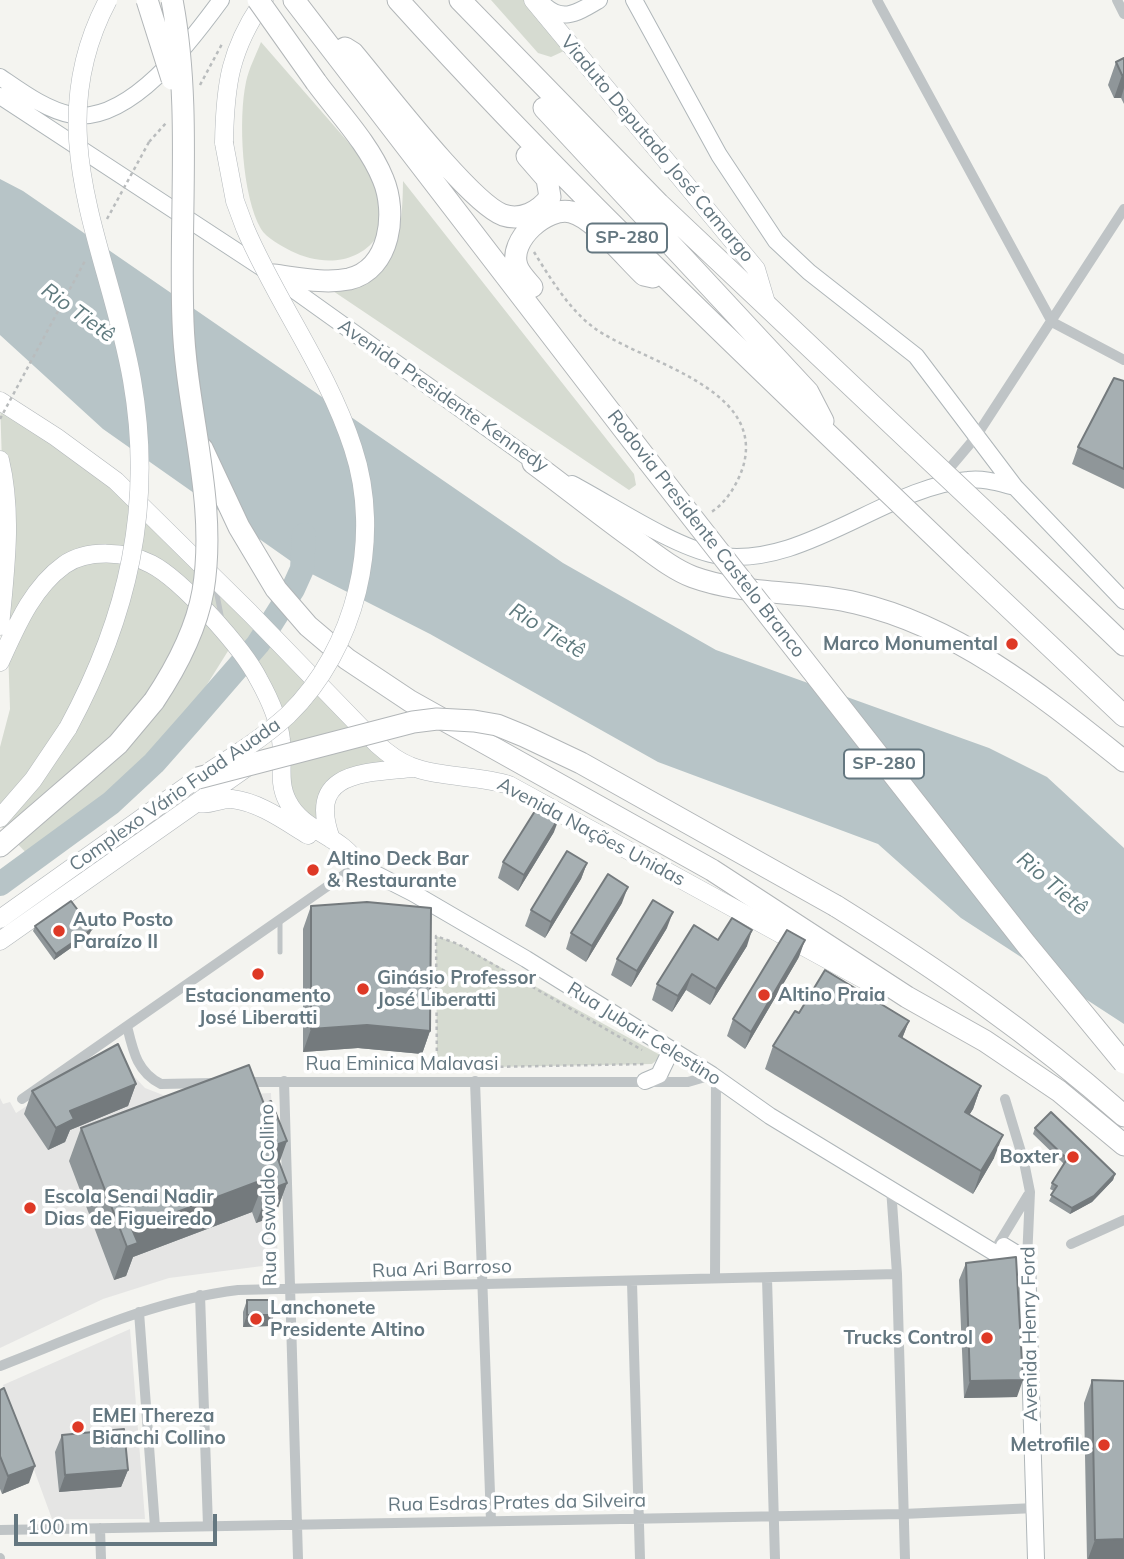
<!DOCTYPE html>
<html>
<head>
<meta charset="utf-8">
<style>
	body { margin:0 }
	#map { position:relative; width:1124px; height:1559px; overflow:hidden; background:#f4f4f0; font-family:Mulish,sans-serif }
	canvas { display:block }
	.scale { position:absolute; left:14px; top:1514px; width:203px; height:32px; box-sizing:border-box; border:4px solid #647780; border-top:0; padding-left:9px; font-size:21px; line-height:24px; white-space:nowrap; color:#647780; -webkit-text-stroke:5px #fff; paint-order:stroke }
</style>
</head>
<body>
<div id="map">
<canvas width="1124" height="1559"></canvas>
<div class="scale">100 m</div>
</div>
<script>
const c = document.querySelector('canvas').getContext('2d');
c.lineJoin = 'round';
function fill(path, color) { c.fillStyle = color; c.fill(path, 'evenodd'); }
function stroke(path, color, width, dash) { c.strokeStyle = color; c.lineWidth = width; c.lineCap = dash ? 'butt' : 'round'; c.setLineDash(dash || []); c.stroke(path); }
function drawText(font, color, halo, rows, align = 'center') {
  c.font = font + ' Mulish,sans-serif'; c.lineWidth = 7; c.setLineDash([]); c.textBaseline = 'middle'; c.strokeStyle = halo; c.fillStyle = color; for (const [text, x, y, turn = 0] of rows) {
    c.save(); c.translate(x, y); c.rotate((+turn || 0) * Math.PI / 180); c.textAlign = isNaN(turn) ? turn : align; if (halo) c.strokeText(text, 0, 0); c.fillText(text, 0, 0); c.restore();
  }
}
fill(new Path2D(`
	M117,1047L130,1072L145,1088L163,1095L189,1097L271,1093L278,1264L169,1278L103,1299L0,1348V1098L3,1104L10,1102L16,1113Z
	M130,1329L145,1519H52L3,1385Z`), '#e5e5e4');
fill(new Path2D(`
	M491,0H531L564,51L551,57L538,53Z
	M261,42L369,166L387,212C384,220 382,231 377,237C356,266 319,265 291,251C282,246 266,238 261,229C242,196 238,119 246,82C249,68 256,55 261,42Z
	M403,181L634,474L636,485L629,490L330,289C394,257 402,256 403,181Z
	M0,401L116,481L396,759L345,777L325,823L290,806L281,741L233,643L183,723L105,800L29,856L0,825V747L10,709Z
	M436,936L458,944L662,1056L652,1064L437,1068Z`), '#d6dbd1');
fill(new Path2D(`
	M0,179L23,191L563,563L716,650L989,748L1047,777L1124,848V1024L961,918L878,844L658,762L430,634L302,569L103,429L0,335Z`), '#b7c4c7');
stroke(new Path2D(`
	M0,884L111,803L154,763L192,720L258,644L293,589L302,569L304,535`), '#b7c4c7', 24);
const secondary = new Path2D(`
	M634,0L719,155L776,241L809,272L916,356L1015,487L1124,601
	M541,2C561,24 577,13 599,0
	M0,77C22,92 46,110 72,115C130,124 191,41 221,0
	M0,96L273,275L543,468
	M572,484C612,505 672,546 715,555C801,571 887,486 968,480C984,478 999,483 1015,487
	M358,865L413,893L526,959L712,1075L770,1116L1028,1273
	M645,1081L659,1075L671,1050
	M1004,1246L1027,1260L1036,1559`);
const primary = new Path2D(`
	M533,0L756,269L767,306
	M224,143C225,84 230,49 264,0
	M0,401L56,437L116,481L250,613L377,744C387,753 397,761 410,766C439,778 478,775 509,785L874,985
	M0,460C13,514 5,572 0,626
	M0,662C16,627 32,588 64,565C87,549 126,551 151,564C182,580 243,648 259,680C269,698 279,720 281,740C284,762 277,782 288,802C303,832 343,836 358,865
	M199,803C210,806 220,798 232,799C259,802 285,821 308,835
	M0,818L33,780L68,728
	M331,839C306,771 364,773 412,768
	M0,919L198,778
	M0,941L246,768`);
const highway = new Path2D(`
	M294,0L648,461
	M398,0C546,164 705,317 864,469
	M460,0L659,204L912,443
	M345,48L353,53C380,85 470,203 503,215C521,221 539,212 550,197L547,179L527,156
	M544,108L808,392L823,421
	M273,275C298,278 325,284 349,279C391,269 397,212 383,179C369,144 338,112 316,82
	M532,287C527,281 519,273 517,266C508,240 547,206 571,212C593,217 626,258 644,275L653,277
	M202,448L239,527L276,589L308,626L347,659L410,701L712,870L907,997L985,1041L1059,1091L1124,1145
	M533,463C567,488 600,515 635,540C653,553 672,569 693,577C745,596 803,590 856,603C959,627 1044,697 1124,761
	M998,524L1124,645
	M961,562L1124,716
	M0,846L118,744L154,701
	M836,906C937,969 1034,1036 1124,1116`);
stroke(secondary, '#afb6b9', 18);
stroke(primary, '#b2b7ba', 19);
stroke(highway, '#b2b6b8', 23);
stroke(new Path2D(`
	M200,85L222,44
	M149,142L166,123
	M534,252C550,278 569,309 593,327C639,362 767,386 743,467C737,485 726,503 710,513
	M437,1068L647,1064
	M437,1072L436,936L458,944L642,1050`), '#b9bcbd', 2.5, [3.5, 3.5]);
stroke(new Path2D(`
	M215,585L222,620
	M280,952V922`), '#bfc4c6', 5);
stroke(new Path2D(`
	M877,0L1052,322L1124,360
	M1117,0L1124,14
	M943,476L975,438L1124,209
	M127,1026C133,1051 137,1072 161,1084L214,1083
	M284,1081L298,1559
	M475,1081L491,1521
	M244,1082H688L712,1075
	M22,1099L358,865
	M1005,1099L1024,1162L1030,1192L1027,1260
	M891,1188L897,1274L905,1559
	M999,1243L1028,1195
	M1071,1244L1124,1220
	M715,1278L716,1079
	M767,1278L775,1559
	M632,1282L640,1559
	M200,1295L208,1526
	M139,1312L155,1527
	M0,1366C78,1336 154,1300 238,1290L897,1274
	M100,1528L101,1559
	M0,1530L903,1514L1035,1508
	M0,1558V1559`), '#bfc4c6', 10);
stroke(secondary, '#fff', 16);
stroke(primary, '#fff', 18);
stroke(highway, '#fff', 21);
const primaryBridge = new Path2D(`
	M68,728C128,617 154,506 132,380C109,248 37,133 108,0
	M210,771C237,754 264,737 288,715C356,649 383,538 353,448C328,370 277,303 245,228L235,201L224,143`);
const highwayBridge = new Path2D(`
	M147,0L172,79
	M258,0L316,82
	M912,443L998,524
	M648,461L1026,944L1124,1063
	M864,469L961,562
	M154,701C176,668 196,631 203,591C218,501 186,412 183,322C179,216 192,105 172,0
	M198,778L413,722L437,719L474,721L497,725L524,736L581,763L836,906`);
stroke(primaryBridge, '#b2b7ba', 19, []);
stroke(highwayBridge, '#b2b6b8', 23, []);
stroke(new Path2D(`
	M107,219L149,142
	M0,419L86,259`), '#b9bcbd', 2.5, [3.5, 3.5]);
stroke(primaryBridge, '#fff', 18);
stroke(highwayBridge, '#fff', 21);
fill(new Path2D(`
	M1124,58V104L1121,98H1114L1108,85L1116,62Z
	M1124,381V489L1072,464L1078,447Z
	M554,832L518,891L498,878L503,862Z
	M587,863L581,879L545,938L525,926L531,910Z
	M622,903L586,962L566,949L571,933Z
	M311,906L430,1031L422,1054L358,1048L303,1052V929Z
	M35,926L89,935L54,960L33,931Z
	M667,928L631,987L611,975L617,959Z
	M718,940L747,946L710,1005L686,990L672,1012L652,1000L657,984Z
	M799,957L745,1049L727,1036L733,1019Z
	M799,1013L909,1021L902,1038L981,1086L973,1109L969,1115L994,1158L973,1194L765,1069L773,1046Z
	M136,1084L128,1106L70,1130L65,1142L48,1150L24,1114L32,1091Z
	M81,1128L279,1163L287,1183L275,1216L256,1223L252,1212L133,1257L126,1276L114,1280L69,1161Z
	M1035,1128L1115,1174L1113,1180L1092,1202L1070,1214L1049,1201L1054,1191L1050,1189L1052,1183L1064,1164L1033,1134Z
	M966,1263L1017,1397L964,1398L959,1280Z
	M247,1300L274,1315L270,1326L243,1327V1312Z
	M1092,1380L1124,1559H1087L1084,1403Z
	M0,1390L29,1483L2,1494L0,1489Z
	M62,1435L128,1470L121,1487L59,1492L55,1452Z`), '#8f9699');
fill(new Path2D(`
	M1122,75H1124V88L1121,98H1114Z
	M560,816L554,832L518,891L524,875Z
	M587,863L581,879L545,938L551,922Z
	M628,887L622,903L586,962L592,946Z
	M673,912L667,928L631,987L637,971Z
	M92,929L89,935L54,960L56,954Z
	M752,930L747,946L710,1005L716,989Z
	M805,940L799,957L745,1049L751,1032Z
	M692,974L686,990L672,1012L678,996Z
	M909,1021L900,1044L899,1036Z
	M367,1025L430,1031L422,1054L358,1048L303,1052L311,1029Z
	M136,1084L128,1106L70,1130L65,1142L48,1150L56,1128L70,1111Z
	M981,1086L973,1109L957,1135L965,1112Z
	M1003,1135L994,1158L973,1194L981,1171Z
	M287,1141L275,1175L273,1146Z
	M1115,1174L1113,1180L1092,1202L1070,1214L1072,1208Z
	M265,1179L252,1212L133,1257L126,1276L114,1280L132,1229Z
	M287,1183L275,1216L256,1223L269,1190Z
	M247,1315H274L270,1326L243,1327Z
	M1023,1380L1017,1397L964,1398L970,1381Z
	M35,1466L29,1483L2,1494L8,1476Z
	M128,1470L121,1487L59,1492L65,1475Z
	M1124,1539V1559H1088L1095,1540Z`), '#747a7d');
const building = new Path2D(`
	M1124,58V75H1122L1116,62Z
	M1114,378L1124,381V469L1078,447Z
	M540,803L560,816L524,875L503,862Z
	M567,851L587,863L551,922L531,910Z
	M608,874L628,887L592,946L571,933Z
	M653,900L673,912L637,971L617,959Z
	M71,901L92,929L56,954L35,926Z
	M367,902L431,908L430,1031L367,1025L311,1029V906Z
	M732,918L752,930L716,989L692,974L678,996L657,984L694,925L718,940Z
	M787,930L805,940L751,1032L733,1019Z
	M825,970L909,1021L899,1036L981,1086L965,1112L1003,1135L981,1171L773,1046L795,1011L799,1013Z
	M118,1044L136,1084L70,1111L74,1119L56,1128L32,1091Z
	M249,1065L264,1104L271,1101L287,1141L273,1146L287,1183L269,1190L265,1179L132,1229L138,1243L127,1247L81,1128Z
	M1051,1112L1115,1174L1094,1196L1072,1208L1051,1195L1057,1186L1052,1183L1067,1159L1035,1128Z
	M1016,1257L1023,1380L970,1381L966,1263Z
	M247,1300H273L274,1315H247Z
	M1092,1380L1124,1381V1539L1095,1540Z
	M4,1388L35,1466L8,1476L0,1456V1390Z
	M124,1429L128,1470L65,1475L62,1435Z`);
fill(building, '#a6afb2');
stroke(building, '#747a7d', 2);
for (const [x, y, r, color] of [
	[1012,644,7,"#de3926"],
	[313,870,7,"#de3926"],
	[59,931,7,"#de3926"],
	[258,974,7,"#de3926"],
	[363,989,7,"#de3926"],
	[764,995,7,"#de3926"],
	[1073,1157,7,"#de3926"],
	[30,1208,7,"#de3926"],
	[256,1319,7,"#de3926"],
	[987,1338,7,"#de3926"],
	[78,1427,7,"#de3926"],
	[1104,1445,7,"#de3926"]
]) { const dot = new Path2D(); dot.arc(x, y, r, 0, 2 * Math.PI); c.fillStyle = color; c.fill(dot); stroke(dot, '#fff', 2.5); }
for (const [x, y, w] of [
	[627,238,80],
	[884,764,80]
]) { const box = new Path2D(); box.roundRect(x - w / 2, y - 14.5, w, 29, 5); c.fillStyle = '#fff'; c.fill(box); stroke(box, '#647780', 2); }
drawText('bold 18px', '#647780', null, [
	["SP-280",627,238],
	["SP-280",884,764]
]);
drawText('19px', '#647780', '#fff', [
	["Viaduto Deputado José Camargo",657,149,50],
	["Avenida Presidente Kennedy",443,396,35],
	["Rodovia Presidente Castelo Branco",706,534,52],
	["Complexo Vário Fuad Auada",175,795,-35],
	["Avenida Nações Unidas",591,832,28],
	["Rua Jubair Celestino",644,1034,32],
	["Rua Eminica Malavasi",402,1064],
	["Rua Oswaldo Collino",269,1195,-91],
	["Rua Ari Barroso",442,1269,-2],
	["Avenida Henry Ford",1030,1334,-91],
	["Rua Esdras Prates da Silveira",517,1503,-1]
]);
drawText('bold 19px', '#647780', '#fff', [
	["Marco Monumental",998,644,"right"],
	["Altino Deck Bar",327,859],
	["& Restaurante",327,881],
	["Auto Posto",73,920],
	["Paraízo II",73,942],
	["Ginásio Professor",377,978],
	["José Liberatti",377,1000],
	["Altino Praia",778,995],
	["Estacionamento",258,996,"center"],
	["José Liberatti",258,1018,"center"],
	["Boxter",1059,1157,"right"],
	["Escola Senai Nadir",44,1197],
	["Dias de Figueiredo",44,1219],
	["Lanchonete",270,1308],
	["Presidente Altino",270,1330],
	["Trucks Control",973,1338,"right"],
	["EMEI Thereza",92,1416],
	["Bianchi Collino",92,1438],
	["Metrofile",1090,1445,"right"]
], 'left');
drawText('italic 21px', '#5f7a7e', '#fff', [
	["Rio Tietê",78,313,36],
	["Rio Tietê",547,631,32],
	["Rio Tietê",1052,884,40]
]);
</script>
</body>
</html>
